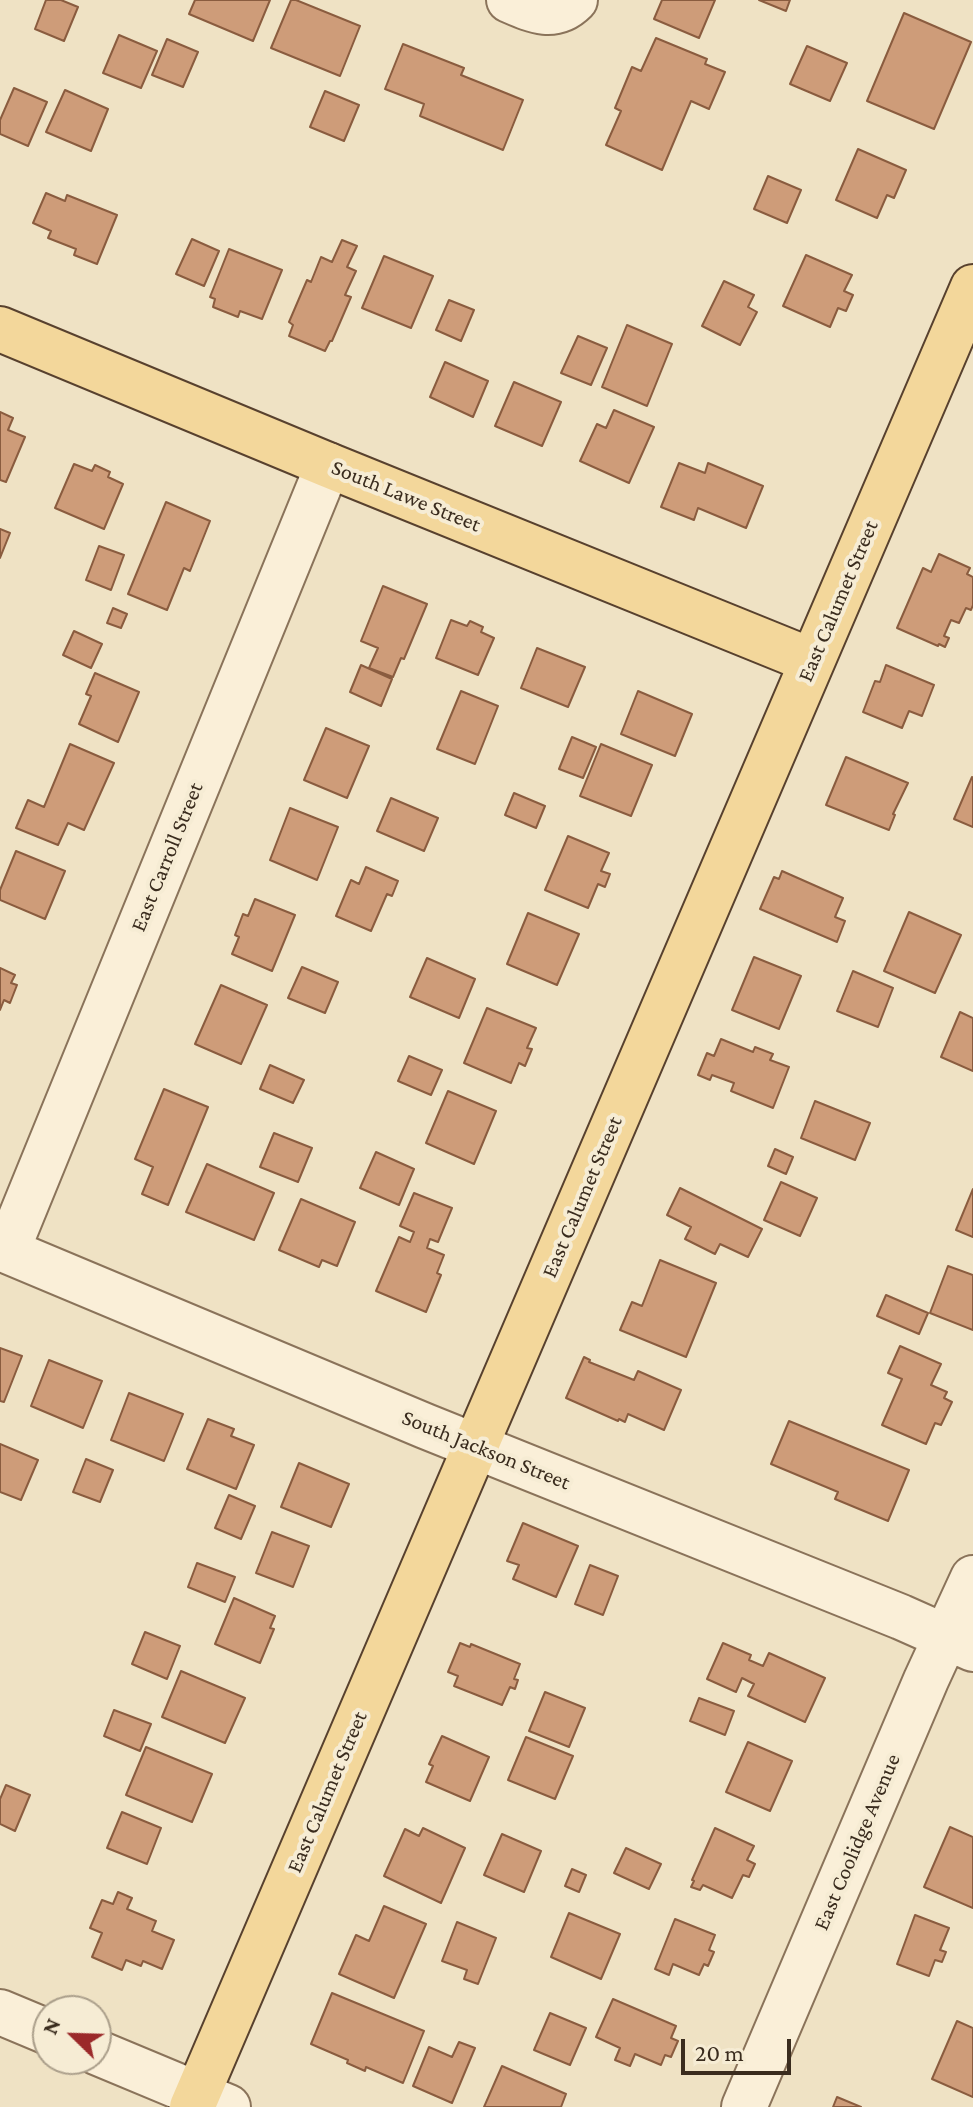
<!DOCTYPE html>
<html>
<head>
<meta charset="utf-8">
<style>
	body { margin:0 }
	#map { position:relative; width:973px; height:2107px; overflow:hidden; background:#efe2c4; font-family:"Crimson Pro",serif }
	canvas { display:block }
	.north { position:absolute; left:32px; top:1995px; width:80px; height:80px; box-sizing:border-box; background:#f6ecd4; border:2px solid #ab9f8b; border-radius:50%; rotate:293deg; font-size:22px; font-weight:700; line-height:32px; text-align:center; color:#3a2c1e }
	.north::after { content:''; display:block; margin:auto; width:28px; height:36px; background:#9b292a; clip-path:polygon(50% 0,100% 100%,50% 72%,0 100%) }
	.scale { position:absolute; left:681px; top:2039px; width:110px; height:36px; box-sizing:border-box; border:4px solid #3a2c1e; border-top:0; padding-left:10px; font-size:24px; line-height:28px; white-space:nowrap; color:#3a2c1e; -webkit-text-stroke:6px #f6ecd4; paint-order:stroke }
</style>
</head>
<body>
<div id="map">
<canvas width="973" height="2107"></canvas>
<div class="north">N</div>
<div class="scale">20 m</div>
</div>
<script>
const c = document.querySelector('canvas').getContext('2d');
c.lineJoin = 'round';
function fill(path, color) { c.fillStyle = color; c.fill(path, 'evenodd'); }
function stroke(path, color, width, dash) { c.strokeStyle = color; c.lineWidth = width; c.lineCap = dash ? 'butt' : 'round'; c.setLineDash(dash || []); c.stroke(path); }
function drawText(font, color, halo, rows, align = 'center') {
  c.font = font + ' "Crimson Pro",serif'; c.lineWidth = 8; c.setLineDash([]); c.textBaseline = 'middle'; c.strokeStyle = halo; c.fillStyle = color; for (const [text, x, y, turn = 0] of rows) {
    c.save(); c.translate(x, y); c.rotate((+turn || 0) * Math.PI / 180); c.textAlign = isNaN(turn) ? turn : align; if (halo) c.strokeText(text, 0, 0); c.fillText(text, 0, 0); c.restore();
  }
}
const building = new Path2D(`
	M46,0H61L78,7L64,41L35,29Z
	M195,0H270L253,41L189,14Z
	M291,0H296L360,26L340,76L271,48Z
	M662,0H715L699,38L654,19Z
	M759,0H790L786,11Z
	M904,13L971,42L934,129L867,101Z
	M119,35L157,51L141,88L103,73Z
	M656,38L707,59L705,64L725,72L709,109L691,101L662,170L606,145L621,111L615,108L632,67L641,71Z
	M167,39L198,52L183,87L152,75Z
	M403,44L464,68L461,75L523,100L503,150L420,116L424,104L385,89Z
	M807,46L847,63L830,101L790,84Z
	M14,88L47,102L28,146L0,134V120Z
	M65,90L108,109L91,151L46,132Z
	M325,91L359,105L344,141L310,127Z
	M858,149L906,170L894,198L887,195L877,218L836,200Z
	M768,176L801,190L787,223L754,209Z
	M46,193L65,201L67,195L117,215L97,264L74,255L76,249L48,238L51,231L33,223Z
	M192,239L219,251L204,286L176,274Z
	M342,240L357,246L347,267L356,271L345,295L351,297L332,341H330L325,351L289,336L293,325L289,322L307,280L311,282L321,257L332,262Z
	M229,249L282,270L262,319L240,311L238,317L213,307L215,299L210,297Z
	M806,255L852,275L844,291L853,295L846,311L838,308L830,327L783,306Z
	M384,256L433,276L411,328L362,308Z
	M724,281L754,295L748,307L757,312L740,345L702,326Z
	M449,300L474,310L461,341L436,330Z
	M627,325L672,344L647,406L602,387Z
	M578,336L607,348L591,385L561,373Z
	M445,362L488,381L473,417L430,397Z
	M514,382L561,402L542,446L495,426Z
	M614,410L654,427L629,483L580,461L597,424L606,428Z
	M0,412L13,418L8,430L25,437L6,482L0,480Z
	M679,463L705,473L708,463L763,486L746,528L698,508L694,520L661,507Z
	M74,464L92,471L95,465L110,472L108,477L123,484L104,529L55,508Z
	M166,502L210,521L190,571L184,568L167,610L128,594Z
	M0,529L10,533L0,558Z
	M99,546L124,555L111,590L86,580Z
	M939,554L970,568L967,574L973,577V605L971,610L966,608L959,623L951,620L944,636L949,638L945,647L939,644L938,646L897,628L923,568L931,572Z
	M383,586L427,604L404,659L401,658L393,677L369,668L378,648L361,641Z
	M113,608L127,614L121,628L107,623Z
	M451,620L467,626L470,621L483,627L481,632L494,638L478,675L436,658Z
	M74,631L102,644L91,668L63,655Z
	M537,648L585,667L568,707L521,688Z
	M361,665L392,679L381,706L350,692Z
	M886,665L934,685L922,716L909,711L902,728L863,712L875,681L880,682Z
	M95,673L139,692L118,742L79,724L91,696L86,694Z
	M461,691L498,706L475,764L437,749Z
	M638,691L692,714L675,756L621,734Z
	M326,728L369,746L347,798L304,780Z
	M572,737L596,747L583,778L559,769Z
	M70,744L114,763L84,830L68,823L58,845L16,828L28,800L44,807Z
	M601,744L652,765L631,816L580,796Z
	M846,757L908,783L893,814L895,815L889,830L826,805Z
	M972,777L973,778V827L954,819Z
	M514,793L545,806L536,828L505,815Z
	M391,798L438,818L424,851L377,831Z
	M290,808L338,827L317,880L270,860Z
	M568,836L609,853L601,871L610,874L605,887L598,884L588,908L545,890Z
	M16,851L65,871L45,919L0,900V890Z
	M366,867L398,881L392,896L387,894L371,931L336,916L351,880L359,884Z
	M782,871L843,898L835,917L845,921L837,942L760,909L774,877L779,879Z
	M255,899L295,915L272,971L232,954L239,937L235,935L243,914L248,916Z
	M909,912L961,935L935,993L884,971Z
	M528,913L579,934L557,985L507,964Z
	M754,957L801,976L779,1029L732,1010Z
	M427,958L475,979L459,1018L410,997Z
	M302,967L338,982L325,1013L288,998Z
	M0,968L15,975L11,983L17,985L10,1003L4,1000L0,1010Z
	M853,971L893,988L878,1027L837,1011Z
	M221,985L267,1005L241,1064L195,1044Z
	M487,1008L536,1028L527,1048L532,1049L525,1066L519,1063L511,1083L464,1063Z
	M960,1012L973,1018V1071L941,1057Z
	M721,1039L753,1052L755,1047L773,1054L770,1060L789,1067L773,1108L731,1091L734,1083L712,1075L710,1080L698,1075L707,1053L714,1056Z
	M409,1056L442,1070L431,1095L398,1081Z
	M270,1065L304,1080L293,1103L260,1089Z
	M164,1089L208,1107L168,1205L142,1194L153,1167L135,1159Z
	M448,1091L496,1111L474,1164L426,1143Z
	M815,1101L870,1123L855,1160L801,1138Z
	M274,1133L312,1148L298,1182L260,1167Z
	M775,1149L793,1157L786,1174L768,1166Z
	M376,1152L414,1169L399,1205L360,1188Z
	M207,1164L274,1193L254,1240L186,1212Z
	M781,1182L817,1198L800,1236L764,1220Z
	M680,1188L762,1229L748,1257L720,1244L715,1254L685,1239L691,1227L667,1215Z
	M973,1189V1237L956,1230Z
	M414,1193L452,1208L438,1242L430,1239L427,1248L444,1255L437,1273L441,1275L426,1312L376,1291L399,1237L410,1242L414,1232L400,1226Z
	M301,1199L355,1222L337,1266L322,1260L319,1267L279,1250Z
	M660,1260L716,1283L686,1357L620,1330L632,1302L642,1306Z
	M948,1266L973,1275V1330L930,1313Z
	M886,1295L928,1313L919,1334L877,1316Z
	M900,1346L941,1364L931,1385L947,1392L944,1398L952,1402L941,1425L935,1423L926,1444L882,1425L902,1379L888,1373Z
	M0,1348L22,1356L4,1402L0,1401Z
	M584,1357L590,1360L589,1362L634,1380L638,1371L681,1390L664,1430L628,1414L625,1422L619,1419L618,1421L566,1398Z
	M49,1360L102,1381L83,1428L31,1406Z
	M129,1393L183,1414L164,1461L111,1440Z
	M208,1419L234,1429L231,1436L254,1445L236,1489L187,1469Z
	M789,1421L909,1470L888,1521L835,1499L838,1492L771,1464Z
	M0,1444L38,1460L21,1500L0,1492Z
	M86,1459L113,1470L100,1502L73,1492Z
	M299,1463L349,1484L331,1527L281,1507Z
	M229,1495L255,1506L241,1539L215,1528Z
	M523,1523L578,1546L556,1597L513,1579L519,1565L507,1561Z
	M272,1532L309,1546L293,1587L256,1573Z
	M197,1563L235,1577L225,1602L188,1587Z
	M590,1565L618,1576L603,1615L575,1604Z
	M234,1598L275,1616L270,1628L274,1629L260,1663L215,1644Z
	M145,1632L180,1646L167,1679L132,1664Z
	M460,1643L470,1647L471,1644L520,1664L514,1679L518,1680L515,1689L510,1687L502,1705L454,1686L458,1676L448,1672Z
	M723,1643L751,1655L749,1660L763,1666L769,1653L825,1678L805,1722L748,1696L754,1684L742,1678L736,1692L707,1679Z
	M181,1671L245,1698L225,1743L162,1717Z
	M545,1692L585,1708L569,1747L529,1731Z
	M699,1698L734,1711L725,1735L690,1721Z
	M114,1710L151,1724L140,1751L104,1736Z
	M442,1736L489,1757L470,1801L426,1782L433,1766L429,1764Z
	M526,1737L573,1756L555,1799L508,1780Z
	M748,1742L792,1761L770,1811L726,1792Z
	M146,1747L212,1774L192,1822L126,1795Z
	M6,1785L30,1795L15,1831L0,1824V1799Z
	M122,1812L161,1828L147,1864L107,1848Z
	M950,1827L973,1837V1908L924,1887Z
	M423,1828L465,1848L441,1903L384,1876L405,1829L419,1836Z
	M715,1828L754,1846L747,1860L755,1864L749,1877L743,1875L732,1898L703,1885L700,1890L691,1887L694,1881L692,1880Z
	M502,1834L541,1851L524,1892L484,1875Z
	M626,1848L661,1864L649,1889L614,1873Z
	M572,1869L586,1875L579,1892L565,1886Z
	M118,1892L132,1898L127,1909L156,1921L152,1931L174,1940L162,1969L143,1961L141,1966L126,1960L122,1970L92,1957L102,1933L90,1928L102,1900L113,1904Z
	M384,1906L426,1924L394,1998L339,1974L356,1935L369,1941Z
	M569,1913L620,1934L601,1979L551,1957Z
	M915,1915L949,1928L940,1950L946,1952L942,1962L935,1960L929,1976L897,1964Z
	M675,1919L715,1935L709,1950L714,1952L708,1966L704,1964L699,1975L673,1964L669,1975L655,1969Z
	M457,1922L496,1938L478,1984L464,1979L467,1970L442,1961Z
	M332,1993L424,2031L403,2083L366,2067L365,2071L347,2063L348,2060L311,2044Z
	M613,1999L676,2026L671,2038L678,2041L671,2057L665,2055L661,2065L635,2054L630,2066L615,2060L620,2048L596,2037Z
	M550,2013L586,2028L570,2065L534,2050Z
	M957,2021L973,2028V2097L932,2079Z
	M459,2042L475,2048L452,2103L413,2086L429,2047L452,2057Z
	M502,2066L566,2094L561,2107H484Z
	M837,2097L861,2107H833Z`);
fill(building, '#ce9c79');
stroke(building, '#8a5c3f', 2);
const minor = new Path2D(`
	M509,0C532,10 554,21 575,0
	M0,1248L425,1426L901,1617L973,1649
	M7,1251L328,465
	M0,2012L48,2032
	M96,2052L228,2107
	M744,2107L926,1680L973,1578`);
const major = new Path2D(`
	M0,329L328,465L812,661
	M192,2107L973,287`);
stroke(minor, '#8a735a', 48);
stroke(major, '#58412e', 48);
stroke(minor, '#faefd8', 44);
stroke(major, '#f3d79b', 44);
drawText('22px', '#3a2c1e', '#f6ecd4', [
	["South Lawe Street",406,496,22],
	["East Calumet Street",838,601,-67],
	["East Carroll Street",167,857,-68],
	["East Calumet Street",582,1197,-67],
	["South Jackson Street",486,1450,22],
	["East Calumet Street",327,1792,-67],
	["East Coolidge Avenue",857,1842,-67]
]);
</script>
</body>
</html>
